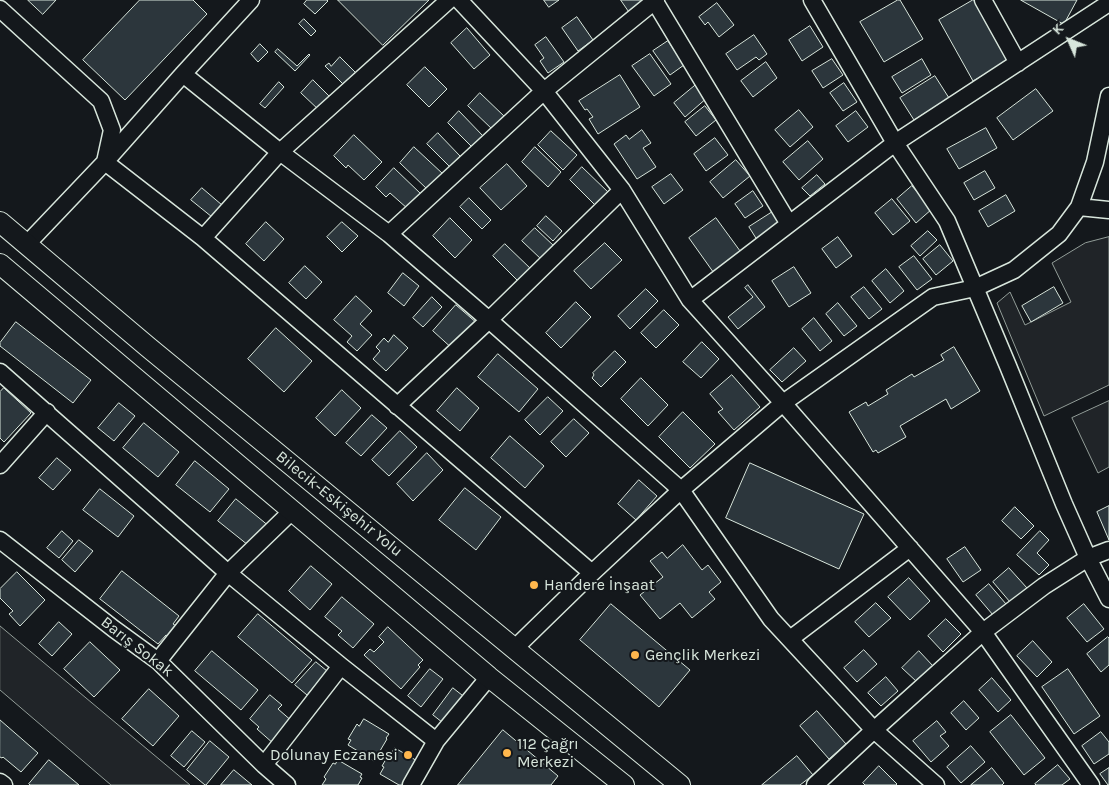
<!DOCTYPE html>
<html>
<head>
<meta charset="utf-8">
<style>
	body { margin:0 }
	#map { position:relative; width:1109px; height:785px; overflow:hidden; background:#14181c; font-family:Karla,sans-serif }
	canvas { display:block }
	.north { position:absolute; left:1044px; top:15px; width:50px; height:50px; -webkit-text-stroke:4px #14181c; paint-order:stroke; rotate:314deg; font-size:14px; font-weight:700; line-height:20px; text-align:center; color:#d8e6dc }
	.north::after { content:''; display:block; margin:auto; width:18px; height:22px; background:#d8e6dc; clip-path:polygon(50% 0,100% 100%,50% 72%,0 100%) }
</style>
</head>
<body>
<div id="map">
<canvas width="1109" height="785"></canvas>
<div class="north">K</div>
</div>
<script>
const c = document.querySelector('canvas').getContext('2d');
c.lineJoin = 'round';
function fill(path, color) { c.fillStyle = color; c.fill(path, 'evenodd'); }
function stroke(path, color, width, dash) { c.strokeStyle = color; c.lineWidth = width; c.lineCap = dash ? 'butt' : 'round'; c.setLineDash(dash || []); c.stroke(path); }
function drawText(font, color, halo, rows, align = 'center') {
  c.font = font + ' Karla,sans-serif'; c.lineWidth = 4; c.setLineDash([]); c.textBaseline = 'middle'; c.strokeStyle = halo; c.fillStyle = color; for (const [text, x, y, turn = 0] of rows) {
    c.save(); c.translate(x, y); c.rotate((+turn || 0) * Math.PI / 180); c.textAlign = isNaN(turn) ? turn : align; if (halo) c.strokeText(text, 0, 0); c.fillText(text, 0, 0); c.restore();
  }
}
const green = new Path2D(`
	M1109,237V385L1044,416L997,303L1010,292L1025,325L1071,302L1052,263L1085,243Z
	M1109,401V467L1098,473L1072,418Z
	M0,626L190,785H111L0,690Z`);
fill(green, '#202428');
stroke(green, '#939e99', 1);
const building = new Path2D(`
	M28,0H56L43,14Z
	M140,0H193L207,14L125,100L83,60Z
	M307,0H327L328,1L315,14L304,4Z
	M338,0H429L383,45Z
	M544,0H559L549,7Z
	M621,0H642L644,3L630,13Z
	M898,0H900L923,39L884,62L860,22Z
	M973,0H976L1010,60L973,81L939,20Z
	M1021,0H1077L1064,24Z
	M717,3L734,25L719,37L708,22L705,25L699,17Z
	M577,17L593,40L578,51L562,28Z
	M304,19L316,31L311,36L299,24Z
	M810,26L823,47L802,61L789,40Z
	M467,28L490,55L474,69L451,43Z
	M754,35L767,54L759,60L756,57L737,70L726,54Z
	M546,37L564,62L548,73L540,61L544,58L535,45Z
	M668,41L684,65L670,75L653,51Z
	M260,44L268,52L258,62L251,54Z
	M278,49L297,66L309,54L310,55L295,71L275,52Z
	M650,54L671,84L654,96L632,66Z
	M340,57L357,74L345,86L325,66L329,63L331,66Z
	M832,59L843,75L823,88L812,71Z
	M922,59L931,75L902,93L892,77Z
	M766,62L777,78L753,97L741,81Z
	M425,67L447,89L429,107L407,85Z
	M620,75L640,107L598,134L589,119L593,117L587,109L585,110L579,101Z
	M935,76L949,98L914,120L900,98Z
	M313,80L333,100L321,112L301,93Z
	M279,82L284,87L265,108L260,104Z
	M844,83L857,102L843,111L830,93Z
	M697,84L708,97L685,117L674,103Z
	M1036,89L1053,111L1013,140L997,118Z
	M480,93L505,117L493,130L468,106Z
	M705,106L716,120L696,136L685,122Z
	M799,110L813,127L790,147L775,130Z
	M459,111L483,136L472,147L448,123Z
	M856,111L868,127L848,142L836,126Z
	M986,128L997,148L959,169L947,149Z
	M642,130L651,143L643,148L656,167L637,179L614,144L626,135L629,139Z
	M551,131L577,155L563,170L538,145Z
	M438,133L460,156L450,167L427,144Z
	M354,135L382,162L364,180L348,165L346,168L334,156Z
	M715,138L728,155L706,171L694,154Z
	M808,141L823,159L799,180L783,162Z
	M414,147L443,174L428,190L400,163Z
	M535,147L561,172L548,187L522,162Z
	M736,160L750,176L723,198L710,182Z
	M507,164L527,186L501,210L480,188Z
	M582,167L609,193L596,206L570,180Z
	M394,168L421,194L408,209L390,193L386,197L376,187Z
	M985,171L995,188L974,200L964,183Z
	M671,174L683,190L664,204L652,187Z
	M817,175L825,184L810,196L802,188Z
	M912,186L932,209L916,223L897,199Z
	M202,188L222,205L212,217L191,200Z
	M753,191L763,206L745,218L735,204Z
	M1006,195L1015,211L988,227L979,211Z
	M469,198L491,220L482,229L460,207Z
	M892,199L910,221L893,235L875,213Z
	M774,211L784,227L759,243L749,227Z
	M546,216L562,231L553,241L537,226Z
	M450,218L472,240L455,258L433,236Z
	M716,218L743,255L716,276L689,238Z
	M266,222L284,239L264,261L246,244Z
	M342,222L358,236L342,252L327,237Z
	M535,228L555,247L542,260L522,241Z
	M928,231L937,240L920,256L911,246Z
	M838,237L852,256L836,268L822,249Z
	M605,243L622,260L591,289L574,271Z
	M505,244L532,270L520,283L493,256Z
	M940,245L953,261L936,275L923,259Z
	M914,256L932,279L917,290L899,267Z
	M305,266L322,282L306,299L289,283Z
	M794,267L811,293L789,307L772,281Z
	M886,269L904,291L890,303L872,281Z
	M403,273L419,286L404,306L388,293Z
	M748,285L765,307L738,329L728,317L753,297L745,288Z
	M864,287L882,309L869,319L851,297Z
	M1054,287L1063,303L1031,322L1022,306Z
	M646,289L658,301L630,329L618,316Z
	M356,296L372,311L360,324L372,335L357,351L347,342L352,336L334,320Z
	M432,297L442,307L423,327L413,318Z
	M576,302L591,317L561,348L546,333Z
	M838,303L857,326L844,336L826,314Z
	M456,305L478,324L455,351L433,331Z
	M664,310L679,325L656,348L641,333Z
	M814,318L832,341L820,351L802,329Z
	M16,322L91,380L73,403L0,346V343Z
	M276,328L312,361L284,392L248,359Z
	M394,335L408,348L386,371L373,359L380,351L376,347L384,338L388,342Z
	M702,342L719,359L701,378L683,362Z
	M954,347L980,391L951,409L946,399L900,426L906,437L878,453L876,450L873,452L849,412L866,402L868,406L888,394L886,390L912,374L914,377L944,360L941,355Z
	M794,348L806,361L782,382L770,370Z
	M615,351L626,362L601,387L592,378L594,375L593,373Z
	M498,354L538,389L519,412L478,377Z
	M732,375L760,407L734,430L718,412L723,409L710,394Z
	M641,378L668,405L648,426L621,399Z
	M4,388L31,413L4,442L0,438V392Z
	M457,388L479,408L460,431L437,411Z
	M342,390L361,408L335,436L316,418Z
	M548,397L563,411L540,435L525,420Z
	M119,403L135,416L114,441L98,428Z
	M683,412L715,444L690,468L659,437Z
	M372,415L387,428L361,456L346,443Z
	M574,419L589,433L566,457L551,442Z
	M144,423L179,452L158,477L123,448Z
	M400,431L417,447L389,476L372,460Z
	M510,436L544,466L525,488L491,458Z
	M427,453L443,470L413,501L397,484Z
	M57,458L71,470L53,490L39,478Z
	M195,461L229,489L210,512L176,485Z
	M750,463L864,514L839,569L726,518Z
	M639,480L657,496L636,520L618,504Z
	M465,488L501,517L476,550L439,520Z
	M100,489L134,516L118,537L83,510Z
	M236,499L270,527L253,549L218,521Z
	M1109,506V540L1097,512Z
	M1015,507L1034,526L1021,539L1002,521Z
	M62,531L73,541L59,558L47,548Z
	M1040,531L1049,540L1037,553L1049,565L1039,575L1017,555Z
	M79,540L93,551L75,572L62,560Z
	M683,545L702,570L708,565L721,582L709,592L715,599L692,618L680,603L660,619L640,595L663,577L650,561L662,552L667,558Z
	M965,547L981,570L963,582L947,559Z
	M311,566L332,584L310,610L289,591Z
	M1009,568L1027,588L1010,602L993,582Z
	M122,571L179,616L173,624L178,627L170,638L166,635L158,644L100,599Z
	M17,572L45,600L20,626L9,614L13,611L0,598V589Z
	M909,578L930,601L910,620L888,597Z
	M989,584L1006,604L993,615L976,595Z
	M342,597L374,624L353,648L338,635L342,631L325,617Z
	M876,603L891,618L869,637L855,622Z
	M611,604L690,670L659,707L580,640Z
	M1084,604L1104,629L1087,642L1067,618Z
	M258,614L312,660L292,683L238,637Z
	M946,619L961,634L943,652L928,636Z
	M59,622L72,634L52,656L39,644Z
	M388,627L423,660L418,665L420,667L401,689L364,655L370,649L374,652L384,642L379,637Z
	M1108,637L1109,638V665L1101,672L1087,654Z
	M1033,641L1052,662L1037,677L1017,656Z
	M90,642L120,670L94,697L64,669Z
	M864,650L877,664L857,682L844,668Z
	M212,651L258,690L241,710L195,671Z
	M919,651L933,666L917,682L902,668Z
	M316,662L327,671L307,695L295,685Z
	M430,669L443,679L421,707L408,696Z
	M1068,669L1100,716L1074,734L1042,687Z
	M886,677L898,691L881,706L868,693Z
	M992,678L1011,700L998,712L979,690Z
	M453,688L467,699L447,726L433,715Z
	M149,689L179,716L153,746L122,719Z
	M270,695L282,705L278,709L293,722L274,744L257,729L259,727L250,719Z
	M964,701L979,718L966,730L951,713Z
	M817,711L846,744L829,759L800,726Z
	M1011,715L1045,758L1024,775L990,732Z
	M364,719L389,734L386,738L387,739L374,761L348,745L351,740L348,739L357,724L359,726Z
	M0,720L38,753L21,772L3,757L2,758L0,757Z
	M937,721L946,732L940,736L949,746L931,762L913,741Z
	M503,730L558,776L551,785H458Z
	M192,731L205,742L184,767L171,756Z
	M1101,732L1109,742V754L1094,764L1082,746Z
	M210,741L229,757L206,785H205L187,770Z
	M971,746L985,762L961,783L947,767Z
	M395,748L419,762L409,785H399L380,774L384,767L382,766L389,754L390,755Z
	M797,756L813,775L800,785H762Z
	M49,760L79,785H30L29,784Z
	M338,760L362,774L360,777L362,778L358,785H322L326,779L324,777L333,763L335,764Z
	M1058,765L1070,779L1062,785H1036L1035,784Z
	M879,766L897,784L896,785H865L863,783Z
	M992,768L1004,783L1002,785H971Z
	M1109,768V785H1108L1100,774Z
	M234,770L252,785H221Z`);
fill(building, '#2c363c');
stroke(building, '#d8e6dc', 1);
const minor = new Path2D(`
	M459,0L544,91L622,190L690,300L783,403L983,632L1091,785
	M654,0L789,224
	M812,0L895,143L947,221L1008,366L1064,504L1088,558L1109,599
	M983,0L1018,63
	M0,9L101,101L112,130L105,162L203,238L592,573
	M183,74L280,152L389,234L489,320L681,490L771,619L874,730L936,785
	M1079,207L1109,210
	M389,234L544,91L656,0
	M203,238L280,152L449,0
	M27,244L105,162L183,74L251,0
	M690,300L895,143L1109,3
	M0,372L228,573L341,666L436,741
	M397,406L489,320L622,190
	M0,465L47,412
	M0,540L114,629L158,661L264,765L287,785
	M790,639L910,548
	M514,649L592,573L681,490L783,403L933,297L975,288L1014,270L1059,234L1079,207L1095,162L1109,96
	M158,661L228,573L293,510
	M264,765L341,666
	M0,782L4,785
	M411,785L436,741L489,677
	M815,785L874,730L983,632L1044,586L1088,558L1109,550`);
const major = new Path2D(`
	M0,222L148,347L680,785
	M0,264L489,677L624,785`);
stroke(minor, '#d8e6dc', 19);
stroke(major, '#d8e6dc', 22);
stroke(minor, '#14181c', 16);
stroke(major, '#14181c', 20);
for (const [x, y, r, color] of [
	[534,585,5,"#ffb74d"],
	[635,655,5,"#ffb74d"],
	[507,753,5,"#ffb74d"],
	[408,755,5,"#ffb74d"]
]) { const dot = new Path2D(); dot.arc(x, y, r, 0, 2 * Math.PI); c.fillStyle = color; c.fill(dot); stroke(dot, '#14181c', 2); }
drawText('16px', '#d8e6dc', '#14181c', [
	["Bilecik-Eskişehir Yolu",339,504,39],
	["Barış Sokak",137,647,38]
]);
drawText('16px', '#d8e6dc', '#14181c', [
	["Handere İnşaat",544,585],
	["Gençlik Merkezi",645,655],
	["112 Çağrı",517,744],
	["Merkezi",517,762],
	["Dolunay Eczanesi",398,755,"right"]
], 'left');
</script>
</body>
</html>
